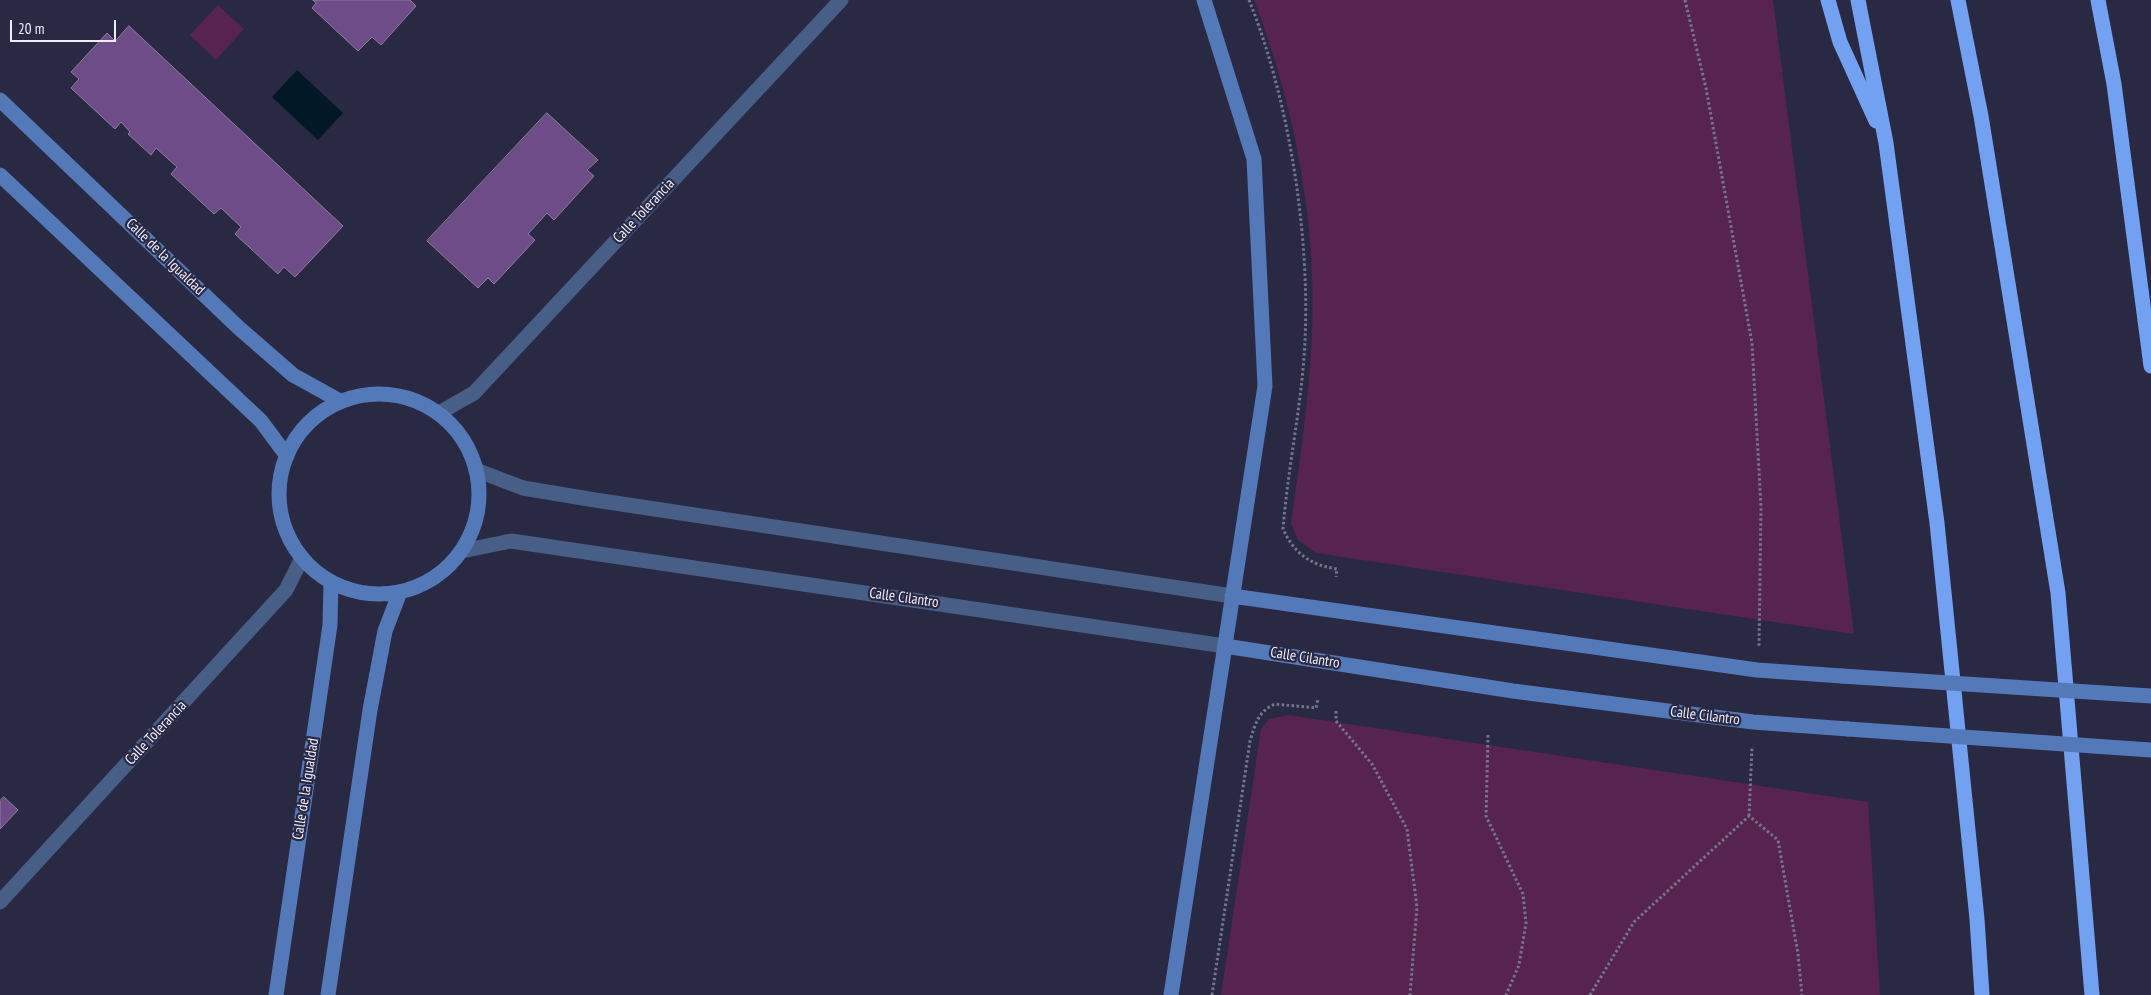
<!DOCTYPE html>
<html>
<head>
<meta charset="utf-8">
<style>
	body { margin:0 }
	#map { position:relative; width:2151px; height:995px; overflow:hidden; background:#2a2943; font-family:"PT Sans Narrow",sans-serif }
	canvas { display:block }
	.scale { position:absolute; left:10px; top:20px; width:106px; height:22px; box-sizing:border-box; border:2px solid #ededff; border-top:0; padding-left:6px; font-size:15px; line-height:18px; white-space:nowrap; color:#ededff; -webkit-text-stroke:4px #2a2943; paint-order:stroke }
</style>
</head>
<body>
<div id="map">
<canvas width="2151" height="995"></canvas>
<div class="scale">20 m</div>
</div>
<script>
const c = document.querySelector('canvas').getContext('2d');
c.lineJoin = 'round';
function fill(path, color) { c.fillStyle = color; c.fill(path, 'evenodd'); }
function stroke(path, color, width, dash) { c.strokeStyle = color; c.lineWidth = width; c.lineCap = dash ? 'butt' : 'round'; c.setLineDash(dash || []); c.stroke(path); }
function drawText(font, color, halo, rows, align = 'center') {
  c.font = font + ' "PT Sans Narrow",sans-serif'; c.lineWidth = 4.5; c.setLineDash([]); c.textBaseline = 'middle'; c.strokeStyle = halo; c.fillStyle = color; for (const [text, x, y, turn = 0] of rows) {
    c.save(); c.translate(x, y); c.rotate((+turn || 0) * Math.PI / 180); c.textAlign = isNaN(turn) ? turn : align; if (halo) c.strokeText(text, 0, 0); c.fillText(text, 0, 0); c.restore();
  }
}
fill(new Path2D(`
	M1254,0H1773L1854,634L1316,553L1298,540L1291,523C1300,460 1309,398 1312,334C1317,221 1294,105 1254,0Z
	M218,5L244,29L216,60L190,35Z
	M1288,715L1868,802L1880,995H1221L1261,729L1269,719Z`), '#56244e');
fill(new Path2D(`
	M297,70L343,113L318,140L272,97Z`), '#021825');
const building = new Path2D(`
	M313,0H410L416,6L381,45L372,37L358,51L312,8L316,3Z
	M129,26L343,226L295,277L284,267L278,274L235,234L241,227L221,208L214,214L171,174L177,167L156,148L151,155L128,134L130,132L121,122L115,129L71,88L79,79L71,72L107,33L115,41Z
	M547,113L598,160L587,170L594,176L554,220L547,213L528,234L535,240L494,284L488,278L478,288L427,241Z
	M4,797L18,810L0,829V801Z`);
fill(building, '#6d4c87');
stroke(building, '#8e7e9b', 1);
stroke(new Path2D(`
	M1249,0C1289,99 1310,235 1305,341C1302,404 1288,466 1283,529C1294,553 1310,565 1337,569L1336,577
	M1685,0L1706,88L1752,343L1761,507L1759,646
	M1336,711V721L1372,764L1407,829L1417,907L1410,995
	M1488,735L1486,816L1523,894L1526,923L1519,965L1506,995
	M1749,816L1752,747
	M1212,995L1250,741C1255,725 1258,711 1275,704L1316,708L1318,699
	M1590,995L1634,922L1749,816L1778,840L1798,954L1802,995`), '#75758c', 3, [2.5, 2.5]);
stroke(new Path2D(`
	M439,413L474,393L841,0
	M476,470L523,488L595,500L1232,596
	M462,551L511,541L1225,646
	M0,902L286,590L302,558`), '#475e87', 15);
stroke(new Path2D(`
	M0,100L239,328L293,375L340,401
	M0,175L261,421L287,456
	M279 494a100 100 0 1 1 200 0a100 100 0 1 1-200 0Z
	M1232,596L1757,670L1842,676
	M1225,646L1513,691L1753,722L1848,729
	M276,995L330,625L331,582
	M328,995L370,710L385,631L400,592
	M1171,995L1265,386L1254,159L1204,0`), '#5479b9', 15);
stroke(new Path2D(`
	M1828,0L1840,42L1876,121
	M1858,0L1886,143L1937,523L1977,919L1982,995
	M1958,0L1981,116L2058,593L2092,995
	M2098,0L2114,84L2151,366`), '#73a1f1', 15);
stroke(new Path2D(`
	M1842,676L2151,696
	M1848,729L2151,750`), '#5479b9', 15);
drawText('15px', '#ededff', '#2a2943', [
	["Calle Tolerancia",644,211,-47],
	["Calle de la Igualdad",165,257,44],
	["Calle Cilantro",904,598,8],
	["Calle Cilantro",1305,658,9],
	["Calle Cilantro",1705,716,7],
	["Calle Tolerancia",156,733,-47],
	["Calle de la Igualdad",306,789,-81]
]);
</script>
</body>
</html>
